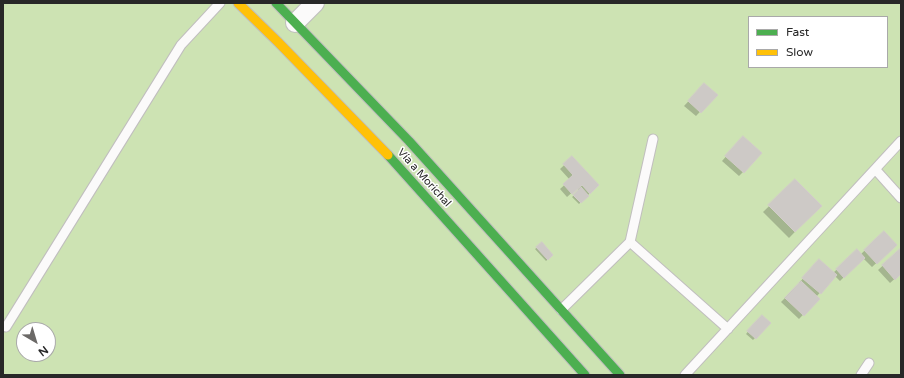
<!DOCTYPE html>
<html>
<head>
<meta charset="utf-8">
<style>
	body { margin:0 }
	#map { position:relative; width:904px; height:378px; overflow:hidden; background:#e7e1dc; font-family:"Varela Round",sans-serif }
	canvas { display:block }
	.frame { position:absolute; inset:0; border:4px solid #282828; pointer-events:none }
	.legend { position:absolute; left:748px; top:16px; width:140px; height:52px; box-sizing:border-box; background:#fff; border:1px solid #a9a9a9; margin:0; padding:5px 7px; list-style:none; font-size:12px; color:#282828 }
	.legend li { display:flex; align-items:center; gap:8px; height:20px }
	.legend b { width:20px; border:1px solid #a9a9a9 }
	.north { position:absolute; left:16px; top:322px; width:40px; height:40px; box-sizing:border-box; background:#fff; border:1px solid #a9a9a9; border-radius:50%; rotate:142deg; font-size:11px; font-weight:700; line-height:16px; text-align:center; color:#282828 }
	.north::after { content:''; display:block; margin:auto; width:14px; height:18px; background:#6b6967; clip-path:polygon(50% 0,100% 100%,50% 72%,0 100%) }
</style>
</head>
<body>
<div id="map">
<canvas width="904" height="378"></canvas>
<div class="frame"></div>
<ul class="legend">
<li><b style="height:5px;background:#4caf50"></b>Fast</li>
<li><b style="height:5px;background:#ffc107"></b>Slow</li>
</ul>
<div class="north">N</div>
</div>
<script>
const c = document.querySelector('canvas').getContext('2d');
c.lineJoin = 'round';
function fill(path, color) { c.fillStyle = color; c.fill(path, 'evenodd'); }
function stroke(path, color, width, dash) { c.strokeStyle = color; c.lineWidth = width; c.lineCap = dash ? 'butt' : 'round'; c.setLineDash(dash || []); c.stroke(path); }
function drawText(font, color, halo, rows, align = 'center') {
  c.font = font + ' "Varela Round",sans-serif'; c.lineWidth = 3; c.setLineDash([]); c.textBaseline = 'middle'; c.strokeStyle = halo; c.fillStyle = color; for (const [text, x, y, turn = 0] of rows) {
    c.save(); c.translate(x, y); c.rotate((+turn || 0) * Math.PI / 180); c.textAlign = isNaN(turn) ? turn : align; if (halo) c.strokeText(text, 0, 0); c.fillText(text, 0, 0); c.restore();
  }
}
fill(new Path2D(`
	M3,3H901V375H3ZM749,17H887V67H749ZM24,330H48V354H24Z`), '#cde3b3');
fill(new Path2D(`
	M704,85L716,95L696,116L684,106Z
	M739,142L743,172L739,176L722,161Z
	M572,158L598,185L579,204L572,197L579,191L577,188L567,197L560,189L570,180L560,169Z
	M795,181L820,206L789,238L763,212Z
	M884,232L896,245L872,267L863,258L840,281L835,276L816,297L818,299L799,319L781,302L800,283H799L815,265L833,273L857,251L860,255Z
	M542,244L552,255L546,261L535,249Z
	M901,249V273L890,283L878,270Z
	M762,316L769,323L753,340L746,334Z`), '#0003');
const building = new Path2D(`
	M704,83L718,95L701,113L688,101Z
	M743,136L762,153L744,173L725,156Z
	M572,156L599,185L590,194L582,185L572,194L563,184L573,175L563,164Z
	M795,179L822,206L795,232L768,205Z
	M581,187L589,196L581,203L573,195Z
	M884,231L897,245L877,264L864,250Z
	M542,242L553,255L548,260L536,247Z
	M901,248V274L895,280L882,265Z
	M857,249L865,258L844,278L836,269Z
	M819,259L837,275L821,294L802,278Z
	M801,281L820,299L804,316L785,298Z
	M762,315L771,323L756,339L747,331Z`);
fill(building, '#cdc9c6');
stroke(building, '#d2cdc8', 1);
const lane = new Path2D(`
	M875,169L901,198
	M630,242L728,329
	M561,310L630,242L653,139
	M6,327L181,45L220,3
	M685,375L901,141
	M861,375L869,363`);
const street = new Path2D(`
	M295,23L315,3`);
const fast = new Path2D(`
	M276,3L409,141L620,375
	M388,155L585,375`);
const slow = new Path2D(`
	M238,3L278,42L388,155`);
stroke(lane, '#c0bebe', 11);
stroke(street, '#c0bebe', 20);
stroke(fast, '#c0bebe', 11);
stroke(slow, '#c0bebe', 11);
stroke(lane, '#fbfafa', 9);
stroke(street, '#fbfafa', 18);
stroke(fast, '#4caf50', 9);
stroke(slow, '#ffc107', 9);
drawText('11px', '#282828', '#fff', [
	["Vía a Morichal",424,178,48]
]);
</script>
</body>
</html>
